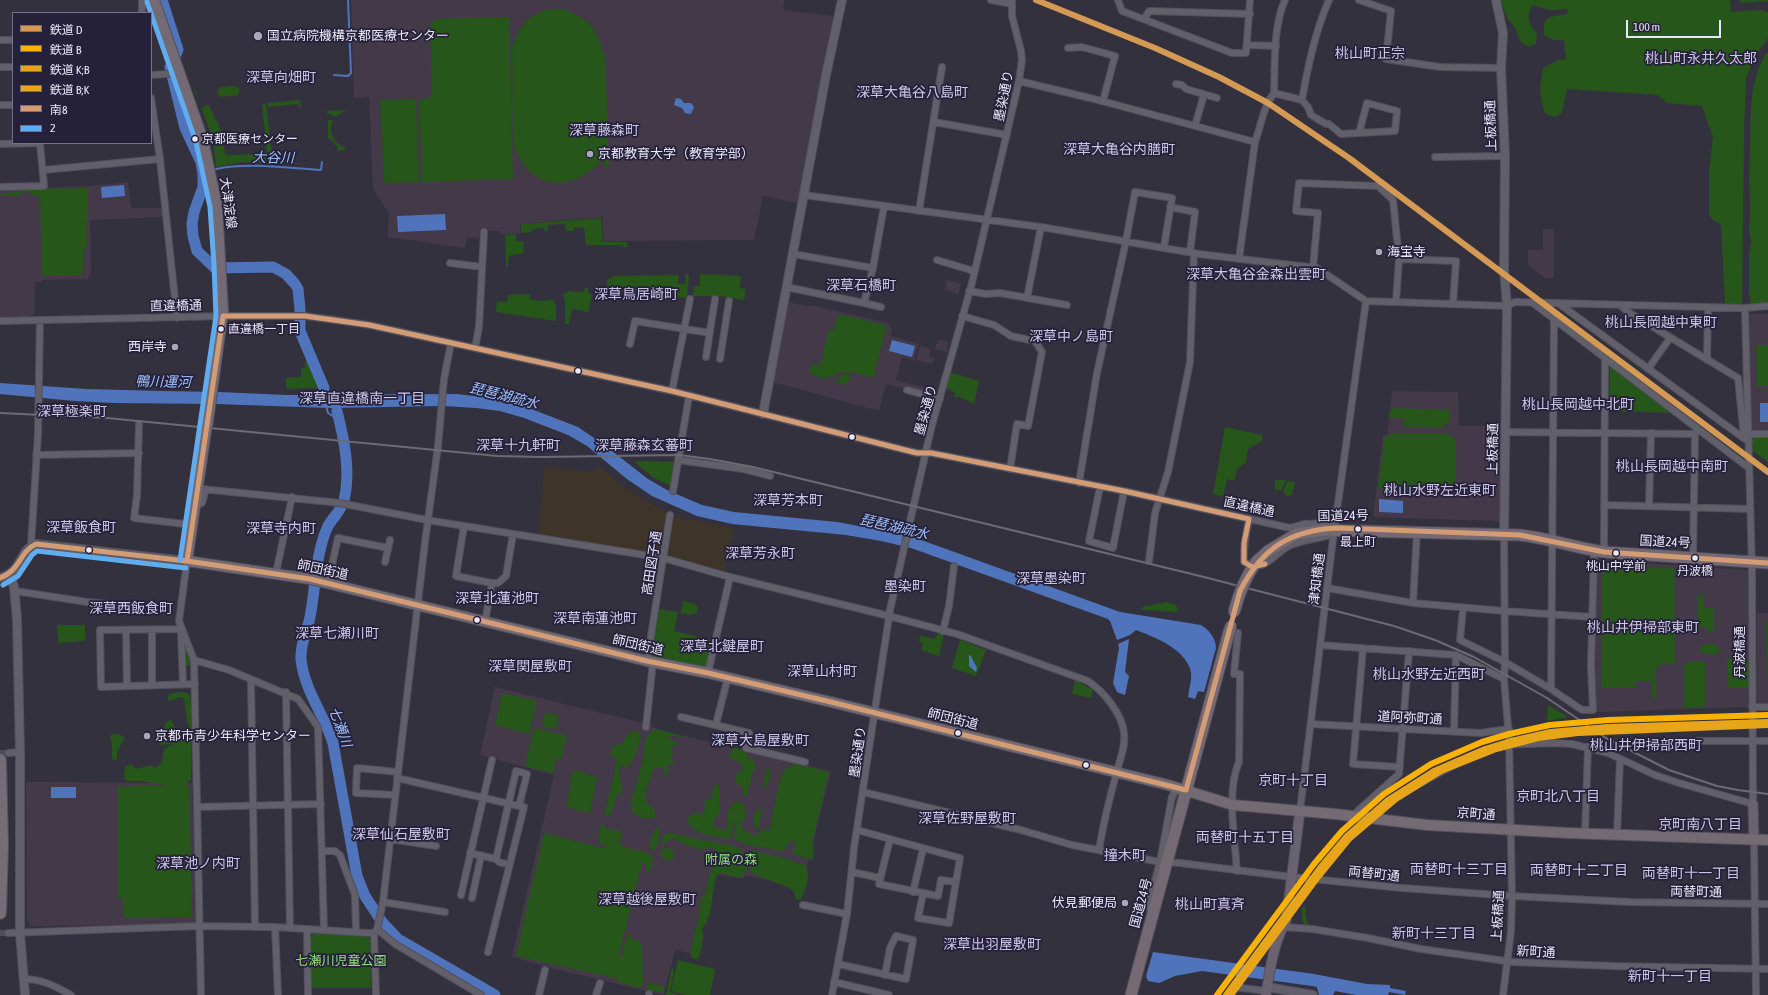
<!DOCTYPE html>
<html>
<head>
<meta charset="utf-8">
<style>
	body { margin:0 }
	#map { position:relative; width:1768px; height:995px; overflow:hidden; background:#34313f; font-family:"Asap Condensed","Noto Sans JP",sans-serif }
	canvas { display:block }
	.legend { position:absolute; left:12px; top:12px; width:140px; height:132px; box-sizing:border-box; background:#26213a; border:1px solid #747086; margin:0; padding:5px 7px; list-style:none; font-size:12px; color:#e8e6f7 }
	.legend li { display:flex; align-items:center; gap:8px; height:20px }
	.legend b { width:20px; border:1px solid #747086 }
	.scale { position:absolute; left:1626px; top:20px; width:95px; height:18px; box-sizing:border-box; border:2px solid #e8e6f7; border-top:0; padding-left:5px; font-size:12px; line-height:14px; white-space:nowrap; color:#e8e6f7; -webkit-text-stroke:3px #26213a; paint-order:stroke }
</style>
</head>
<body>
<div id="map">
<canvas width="1768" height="995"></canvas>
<ul class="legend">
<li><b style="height:5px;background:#d49952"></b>鉄道 D</li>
<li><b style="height:5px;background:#fab202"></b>鉄道 B</li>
<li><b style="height:5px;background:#e7a61a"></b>鉄道 K;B</li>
<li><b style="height:5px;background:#e7a61a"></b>鉄道 B;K</li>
<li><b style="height:5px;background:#d39c74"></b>南8</li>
<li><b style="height:5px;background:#60acee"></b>2</li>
</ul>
<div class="scale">100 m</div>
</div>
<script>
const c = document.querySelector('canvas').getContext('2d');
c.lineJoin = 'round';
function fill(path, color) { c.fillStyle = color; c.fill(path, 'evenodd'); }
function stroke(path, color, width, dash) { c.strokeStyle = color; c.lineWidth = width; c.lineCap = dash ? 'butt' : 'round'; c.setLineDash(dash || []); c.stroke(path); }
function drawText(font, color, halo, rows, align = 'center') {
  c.font = font + ' "Asap Condensed","Noto Sans JP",sans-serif'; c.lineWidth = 3.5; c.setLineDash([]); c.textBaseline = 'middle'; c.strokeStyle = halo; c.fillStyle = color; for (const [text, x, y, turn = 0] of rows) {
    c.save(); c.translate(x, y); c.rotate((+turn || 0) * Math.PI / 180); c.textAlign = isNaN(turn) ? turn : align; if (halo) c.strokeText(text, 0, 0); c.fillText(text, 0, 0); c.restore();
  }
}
fill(new Path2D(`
	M599,465L625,488L668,513L662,554L660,556L538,535L544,467L584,471H595Z
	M672,517L691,519L734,529L723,572L668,558L666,557Z`), '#3e3429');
fill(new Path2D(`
	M351,0H784L783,10L833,16L798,203L763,196L754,240L604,241L602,217L520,224V233L504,234H500L499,231H480V237L467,238L465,248L388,237L389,213L373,189L369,97L354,98Z
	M128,182L131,208H162L163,217L90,220L91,271L88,279L42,280V282H35L34,315H30V317H0V190L89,186Z
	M1543,229H1554V278H1545L1528,265V250H1543Z
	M947,280L961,284L958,295L945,289Z
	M788,302L807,306H816L888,323L892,329L891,336L919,344L914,360L902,357L896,380L935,390L936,396L886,384L879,411L773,382Z
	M1749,314H1768V430L1752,431Z
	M938,339L948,342L947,352L935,349Z
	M920,346L931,349L929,357L934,358L932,364L916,360Z
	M1392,391L1458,392L1459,426H1502L1501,521L1373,517L1383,435H1387Z
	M1597,560L1749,570L1750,707L1596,712L1594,655Z
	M1757,613H1768V705H1760L1757,702Z
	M495,687L651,725L652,727L667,732L831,771L802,887L745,875L744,879L716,874L696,955L675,950L664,995L559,970L512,957L554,775L480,755Z
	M26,782L192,783L196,919L191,924L31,926L27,920Z`), '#443948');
fill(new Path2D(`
	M1501,0H1730L1731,12L1761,10L1768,12V38L1757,53L1746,78L1744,130L1742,304H1725L1721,225L1713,220L1709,215V171L1713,137L1702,106L1667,103L1658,95L1567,89L1562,113L1555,117L1546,114C1538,99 1540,84 1543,68L1558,60H1566L1564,40H1553L1544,35C1542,14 1551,17 1567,14L1568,9L1550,10L1532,5C1526,16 1528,26 1537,33L1536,44L1529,47L1520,41L1515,28L1507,18Z
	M1739,0H1768V1L1741,3Z
	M562,9C587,17 599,28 603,54H605L609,167L604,168L603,157C588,181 552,193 529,171C520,163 517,153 513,142L512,49L514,42L519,30L528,19L545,10Z
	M509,17L513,179L422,182L419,99L429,98L432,94L430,25L436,19Z
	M1768,53V301L1761,304H1751L1749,295V253L1751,241L1749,231L1750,210L1749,179L1751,105L1753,89L1758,70L1765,55Z
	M236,86L240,90L238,95L221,97L217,94L220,87Z
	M194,90L198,93L196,94L201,109L206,105L209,106L222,132L225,155L267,154L262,104L266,103L273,161L309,164L242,162L216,167L213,138Z
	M416,99L419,182L384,183L380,100Z
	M300,100L301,106L299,108L298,104L268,107V103Z
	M346,110L335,117L327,113V111Z
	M328,120H333C328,131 333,144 345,147V150L338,151L337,146L328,138Z
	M88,188V218L86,221L87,248H83V271L80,276H42L40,195H30V192L21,193V195H0V193L19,192V189Z
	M601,218L603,242H627V247H623L622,245H586L584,228L574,227V231H566L565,224L548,225V231L545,232L544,228L532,229V232L521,233V224Z
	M516,234V241L524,242L523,253L509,256L508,266L506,267L505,235Z
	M686,274H689L687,298L634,295L614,291L612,296L606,295L607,280L614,276L678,275V284H685Z
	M700,274L741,276L740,288L746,289L744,300L719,296H693L694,286H700Z
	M585,288H588V293L592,295L588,312L572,309L569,324H565V300L563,294L572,290V292H584Z
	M530,294V299L538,301L554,300L556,306V321L496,312L497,301L507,302L508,295Z
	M838,314L885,325L886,329L873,378L852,372L851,374L842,372V374L850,376L849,382L847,385L835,382L833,380L838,381L841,373L835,372L833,378L826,376L827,380L809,373L812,364L820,366L829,329L834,330Z
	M1756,345H1768V386H1757Z
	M305,362H310L318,381V388L286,389V378L301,377V368H305Z
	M1612,365L1674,413L1609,411L1610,366Z
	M949,372L979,381L974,404L958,396L957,398L954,397L955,393L953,391L945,388Z
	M1393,408L1450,410L1449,424H1444V428L1404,427V418H1389L1390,411Z
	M1225,427L1262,435V441L1248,449L1246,462L1237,469L1234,481L1227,479L1223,497L1213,494Z
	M1390,434H1449L1455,440V490H1452L1451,485H1417V489H1413L1412,491L1393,490L1392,496H1387V490L1379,489L1378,485L1385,437Z
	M1753,437H1768V462L1753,451L1752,440Z
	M635,461L676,462L672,486C657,481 647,473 636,463Z
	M1275,480H1286L1281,490H1275Z
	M1288,481L1295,482L1292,495L1286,496L1283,490Z
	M1602,565L1674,568L1675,664H1660L1655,671L1656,699H1652L1651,681H1636V687L1601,688Z
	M1697,595H1703V608H1714V632H1708L1707,627H1699V632H1698Z
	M683,601L693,603L698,607L697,612L692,615L681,613Z
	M1167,602L1176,605L1178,612L1142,610V607Z
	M659,609L678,612L674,631L712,640L706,668L704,670L651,657Z
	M1766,621H1768V678H1767Z
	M57,625H85V639L83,641L58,643Z
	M938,632L944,633L939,656L921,650L923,643L919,642L920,636L936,639Z
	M184,639L192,661L193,675H190V665H184Z
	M960,640L986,650L976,676L952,668Z
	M1714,644L1720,649L1717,654H1705L1700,651L1701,645Z
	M1727,659H1749V688H1727Z
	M1687,662H1705V707L1683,708V664H1687Z
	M1075,680L1093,690L1091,698L1072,694Z
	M184,692L190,695C192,708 191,720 191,732C191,748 192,764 191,780L185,785H189L192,917L124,918L123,899L117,898V787L166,785L142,781H128L124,779L125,767L131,764L137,769L151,765L156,768L162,762L164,749L174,744L161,745L156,741L157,738H163L165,724L171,719L176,730L185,729L188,726L184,698L180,697L169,701L167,700L169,695L173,693Z
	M502,693L537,701L529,734L495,725Z
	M1548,705L1568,717L1547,721Z
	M544,713L558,715L557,729L542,727Z
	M534,728L567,736L561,759L556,758L553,773L525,766Z
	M657,729L685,737L671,736L668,738L669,740L677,742V746L670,747L673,753L672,757L674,764L668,765L666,779L663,767L654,768L645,794L647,804L655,810V817C647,821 639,817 632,812L631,803L643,759L645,739L653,730Z
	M634,731L638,732L641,735C639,748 635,760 626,768L620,765L619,767L622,791L615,799L612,812L609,816L604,815L617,762L615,758L610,755L613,746L622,744L627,734Z
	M118,734L125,738L117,751V759L115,761L112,758V744L110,735Z
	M736,748L746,752L750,761L755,760L754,772L752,775L747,796H744L741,785L735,783L736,775L742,770V765L739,762L730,758L729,755L732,749Z
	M795,764L829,772L812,843L814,846L813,860L794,855L793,850L796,842L790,840L784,851L748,845L736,840L734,836L737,820L735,821L730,839C715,836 694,836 687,820L690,815L695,813L704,814L705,800L712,799L713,787L716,783L719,786L720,808L719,815C714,818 712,822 714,827L725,830L728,828C727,818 727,810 734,802H739L745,806V818L740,827L753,835L759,834L762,829L769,831L781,776L784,770Z
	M769,767C771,775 771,781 765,787H762L767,768Z
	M573,770L597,777L590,813L566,807Z
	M760,808L762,810L758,832L754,823V814Z
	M601,823L607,829L620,831L622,836L619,840L621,845L633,850L644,851L653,857L652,866L649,873L646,871V865L642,863L618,959L621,957L628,934L632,935V940H637L642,944L643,983L641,987H635L618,982L615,976L614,978L516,956L544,833L606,849L605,845L599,843L598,841Z
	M656,827L659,828C661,836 659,845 653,851L650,850L649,844Z
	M671,833L738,847L750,860L752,850L791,860L796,863L804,864C812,874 806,889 801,899L796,900L794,892L789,888L751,873L750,865L742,877H735L722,873L717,875C710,892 715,914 702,929C705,937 701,951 698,959H693L691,957L690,951L698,921L701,898L706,892L707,885L711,871L715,865L718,854L713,848C708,847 705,850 701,849C692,849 679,841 672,837L664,844L661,843L665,834Z
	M666,847L674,851L673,859H663L660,852Z
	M1302,907H1306V917L1309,927L1304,925L1302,918Z
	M314,933L367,936L370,939L371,988H311V936Z
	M678,960L715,969L710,995H686L671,991Z
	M672,967L674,971L670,992L680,995H666Z
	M648,983L664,986V990L662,993L646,989Z`), '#265619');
fill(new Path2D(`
	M676,98L681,99L684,103H691L694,107L691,114L685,113L682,108L674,105Z
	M124,185L125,196L102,198L101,187Z
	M445,214L446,230L398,232L397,216Z
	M892,340L915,346L912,357L889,351Z
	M0,383L86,389L160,391L219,392L287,395L457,394L490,398L521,405L578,427L607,447L648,479L667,490L702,505L734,512L837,522L897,533L913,537L1120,612L1201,625C1209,630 1216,638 1216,648L1204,692L1198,691L1195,699L1188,697C1189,688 1194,675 1189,666C1179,646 1156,638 1136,630L1130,635L1117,640L1110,621L1108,619L911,548L881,541L846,535L732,524L697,516L652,496L627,479L587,446L568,435L524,418L500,411L476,408L444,406L329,408L217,404L114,403L75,401L0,394Z
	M1760,403H1768V422H1760Z
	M1379,499L1403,501V513L1379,512Z
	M1129,639L1125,672L1129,676L1125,695L1117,692L1113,683L1119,648L1118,644Z
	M969,655L971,656L977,668L976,672L969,666Z
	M51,787H76V798H51Z
	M1153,952L1314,974L1367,984L1390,985V988L1406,991L1405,995L1389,992L1388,995H1356L1335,991L1333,995H1319L1317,987L1312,986L1202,971L1175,976L1159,983L1148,981L1146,976Z`), '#5074bb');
stroke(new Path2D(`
	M334,75L348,76L351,73L348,0
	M216,169C249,162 287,168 321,170L322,162
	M326,406L328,413L339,420`), '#5074bb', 2);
stroke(new Path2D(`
	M162,0L178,50L170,67L185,128L201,162L203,174V187L194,212L192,224L193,236L197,251L215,268L273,267L286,274L295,284L298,289L300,309V331L324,388
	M337,411C344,439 351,471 344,500C342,510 333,517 328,526C315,554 316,587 310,617C307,632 300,644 301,659C304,690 324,714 333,743L357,876L365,896L382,922L398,939L495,995`), '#5074bb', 11);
stroke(new Path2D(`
	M0,753H9
	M0,933H8`), '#4f4c5b', 6, [6, 3]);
const minor = new Path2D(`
	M991,0L1012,4
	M1118,0L1122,11L1232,53H1246L1250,0
	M1359,0L1391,11L1386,59L1440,67L1501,68
	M142,13V0
	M1145,18L1149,11L1250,14
	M0,40H13
	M1247,45L1276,46
	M1068,48L1082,47L1115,56L1103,101
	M0,67H13
	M151,75L179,73
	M1019,81L1094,99L1255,142
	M1176,84L1182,85L1186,89L1217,98
	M1274,93L1302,100L1308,107L1311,115L1326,124H1329L1341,134L1395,131L1397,111L1367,103L1359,133
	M151,98L160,159L177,318
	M1302,100C1308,66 1315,32 1329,0
	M0,105H13
	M934,122L1007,135
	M1195,126L1204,94
	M0,144L40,143
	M1435,157L1505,156
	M43,170L160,159
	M0,187L44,186L40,143
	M804,195L1041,227L1199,254L1317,268L1366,301L1507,306L1515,302L1745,308L1768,306
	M1170,207L1195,212L1190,252
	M919,211L942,67
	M793,254L873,268
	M1239,259L1255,142C1261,126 1263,107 1274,93C1275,65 1273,26 1285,0
	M1399,259L1456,261L1453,304
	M937,260L974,271
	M450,263L482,267
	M1313,268L1318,213L1296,211L1299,183L1378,186L1393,200L1399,259L1396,302
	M786,287L864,303L873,268L884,206
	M969,291L986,294L1000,293L1067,305
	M1027,298L1041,227
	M864,303L881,307
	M1533,303L1749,468
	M1558,303L1749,442
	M1620,305L1628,312L1738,378L1744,438
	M962,316L994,325L1011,336L1035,341L1042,352L1028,426L1017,424L1010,469
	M0,321L228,316H305L328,319L369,325L672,391L917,453H931L1124,491L1290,528L1304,524L1329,523L1334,529
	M630,344L635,321L710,333
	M475,348L479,327L484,232
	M706,357L715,299
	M720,359L729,301
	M1707,360L1708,307
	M1648,369L1670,338
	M907,390L940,399
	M672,391L690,299
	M139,424L137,496L134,518L193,525
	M1505,432L1695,434L1698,430
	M1749,434H1768
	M36,455L139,453
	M678,460L743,469L770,476
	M1079,483L1097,373L1126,241L1135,192L1172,198L1164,247
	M1100,487L1089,541L1113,548L1124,491
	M202,489L340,503L427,520L663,558L730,577L885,615L957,634L1088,681C1103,691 1122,713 1124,733C1126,747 1119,761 1116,775C1109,800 1103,825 1099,850
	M673,491L689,396
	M1604,505L1750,509
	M195,506L202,503L206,489
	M1649,506L1651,433
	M1249,519C1246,533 1243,547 1244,562C1267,574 1272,553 1291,545C1303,540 1317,539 1331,535L1332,532
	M464,526L456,576L492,583L485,622
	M31,545L38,434L40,320
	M1604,552L1605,359
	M1693,557L1695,434
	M187,561L179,621L194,660L201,995
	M1149,561L1155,513L1168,472L1190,362L1194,253
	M385,562L390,540
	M276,573L292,497
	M328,583L338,538L388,548
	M492,583H498L506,576L513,534
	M1327,588L1413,603L1504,611L1592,617
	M15,591L87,602L127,606
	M1413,603L1417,531
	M1463,608L1460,640L1505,662L1551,689L1582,710H1593L1591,666L1594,551
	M182,629L100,630L101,687L195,684
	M126,630L127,686
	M152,630V685
	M181,631L183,684
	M943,631L949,606L954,566
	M1320,645L1456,655L1504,679
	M1363,648L1353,764L1400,767
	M194,660L229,670L298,699L318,727L324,930
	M647,661L670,515
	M708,673L730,577
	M251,680L255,927
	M1551,689L1554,320
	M286,692L290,928
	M1752,707H1768
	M681,717L749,733L746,748L805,762
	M716,724L728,677
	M1311,724L1480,733L1509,729
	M646,727L653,662
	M1454,731L1456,655
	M1665,741H1768
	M9,753L20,752
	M397,778L519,806
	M1415,786L1469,757L1501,745L1552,743L1572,744L1608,753L1655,775L1679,783L1753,804L1752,570L1745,308
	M863,792L1021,830L1072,845L1160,862L1180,863L1292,877L1402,888L1512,896L1630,902L1768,904
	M395,795L356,793L357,768L398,772
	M197,807L321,804
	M1300,811L1333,539L1366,301
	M1352,816L1399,774L1409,651
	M857,830L890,839
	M1585,833L1588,747
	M1617,834L1620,760
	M390,839L436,846
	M1754,840L1756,995
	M323,851H335L340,855L355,895L356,932
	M470,853L496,859L516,771L527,774L519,806L524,807L488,952
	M496,859L499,862L510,865
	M1237,871C1235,839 1226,791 1239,762L1240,674H1234L1238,633
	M852,872L880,878
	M913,892L923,849
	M923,894L918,918L949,923L960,858L890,839L879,884L938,896L941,880L956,882
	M461,895L492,760
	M472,898L481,856
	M383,902L445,912
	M803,905L847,914
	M1150,909V899L1160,862L1172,797L1177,788
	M275,927L278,995
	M1283,927L1312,929L1368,938L1421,949L1513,962L1611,966L1768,969
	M307,929L308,995
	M377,929L395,944L481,995
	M8,933L198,926L275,927L368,933H374L377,929L383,902L425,542L438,446L444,379L451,343
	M374,933L376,995
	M838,964L906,979L913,940L896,936L890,948L885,975
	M23,979C42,979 55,986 71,995
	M834,982L889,995
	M539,995L545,970
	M596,995L600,983
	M649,995V994
	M832,995L847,914L854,848L890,610L931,429L972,283L1019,81L1022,60L1021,51L1012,16V0
	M1228,995L1234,987L1267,991
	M1503,995L1511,931L1512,896L1509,738L1504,679L1505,662L1504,534`);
const tertiary = new Path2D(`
	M1496,0L1503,33L1501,68L1505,156L1504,270L1507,306L1504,534
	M763,414L826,75L842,0
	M10,574L14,587L17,619L20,752V933L25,995
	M0,578C23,572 19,549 36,544L187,561
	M1267,987L1313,995`);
const secondary = new Path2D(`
	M1753,804L1754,840
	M1266,995C1270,969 1273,945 1286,921L1300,811`);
const primary = new Path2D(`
	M154,0L203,140L217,206L223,311L208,421
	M206,431L187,561L310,579L647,661L708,673L831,702L1168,785L1233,805L1335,814L1427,825L1568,833L1768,840`);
const trunk = new Path2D(`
	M1257,561L1268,551L1288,539L1297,534L1322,530L1520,535C1548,538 1575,548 1604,552L1768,563
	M1131,995L1229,632`);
const motorway = new Path2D(`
	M0,760L2,845L0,913`);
stroke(minor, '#514f5c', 8);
stroke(tertiary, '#514f5c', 10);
stroke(secondary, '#514f5c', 11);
stroke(primary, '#514f5c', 12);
stroke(trunk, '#514f5c', 13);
stroke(motorway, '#514f5c', 14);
stroke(minor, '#615f6a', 6);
stroke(tertiary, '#615f6a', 8);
stroke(secondary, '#6a636f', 9);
stroke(primary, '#736a74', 10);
stroke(trunk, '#756a74', 11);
stroke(motorway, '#776b75', 12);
stroke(new Path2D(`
	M0,413L107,418L497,456L540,457L679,455L710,459L753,467L1204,577L1394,626L1435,640L1474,657L1547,698L1606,738L1669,770L1717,786L1738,790L1768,794`), '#6c6a75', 2);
const primaryBridge = new Path2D(`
	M206,431L208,421`);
const trunkBridge = new Path2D(`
	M1234,612C1239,593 1245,577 1257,561
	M1229,632L1231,626`);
stroke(primaryBridge, '#514f5c', 12, []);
stroke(trunkBridge, '#514f5c', 13, []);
stroke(primaryBridge, '#736a74', 10);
stroke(trunkBridge, '#756a74', 11);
stroke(new Path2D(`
	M187,561L223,316H305L369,325L672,391L917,453H931L1124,491L1249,519L1244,543V562L1252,567L1265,564
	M0,578C21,570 19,552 36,544L187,561L310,579L647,661L708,673L831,702L1186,790L1240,591C1262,548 1290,530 1338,528L1520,535L1604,552L1768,563`), '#d39c74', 5);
stroke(new Path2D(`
	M147,2L196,142L210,207L214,265L216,316L180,560
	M3,585L18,576L32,555L37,551L186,568`), '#60acee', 5);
stroke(new Path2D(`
	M1036,0L1155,48L1219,77L1268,103L1349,158L1768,472`), '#d49952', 6);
stroke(new Path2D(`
	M1217,995L1314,864L1342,831L1384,794L1431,764L1482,742L1509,734L1550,725L1608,720L1768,715`), '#fab202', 6);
stroke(new Path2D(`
	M1226,995L1320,868L1347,836L1388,800L1434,771L1485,749L1511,741L1551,732L1608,727L1768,722`), '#e7a61a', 6);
stroke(new Path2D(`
	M1231,995L1318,877L1349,839L1396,799L1441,771L1496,749L1538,738L1578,733L1768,725`), '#e7a61a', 6);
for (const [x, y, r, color] of [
	[258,36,5,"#a9a7b7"],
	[195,139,3.5,"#e8e6f7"],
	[590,154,4,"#a9a7b7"],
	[1379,252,4,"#a9a7b7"],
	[221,329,3.5,"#e8e6f7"],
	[175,347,4,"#a9a7b7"],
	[578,371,3.5,"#e8e6f7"],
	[852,437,3.5,"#e8e6f7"],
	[1358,529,3.5,"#e8e6f7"],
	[89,550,3.5,"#e8e6f7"],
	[1616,553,3.5,"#e8e6f7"],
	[1695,558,3.5,"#e8e6f7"],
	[477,620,3.5,"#e8e6f7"],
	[958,733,3.5,"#e8e6f7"],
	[147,736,4,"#a9a7b7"],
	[1086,765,3.5,"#e8e6f7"],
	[1125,903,4,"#a9a7b7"]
]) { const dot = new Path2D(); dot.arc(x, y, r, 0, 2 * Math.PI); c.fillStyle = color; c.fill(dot); stroke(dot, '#26213a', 1.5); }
drawText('12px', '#e8e6f7', '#26213a', [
	["京都医療センター",202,139,"left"],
	["直違橋一丁目",228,329,"left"],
	["最上町",1358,542],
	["桃山中学前",1616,566],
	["丹波橋",1695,571]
]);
drawText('13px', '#e8e6f7', '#26213a', [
	["国立病院機構京都医療センター",267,36],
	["京都教育大学（教育学部）",598,154],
	["海宝寺",1387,252],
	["西岸寺",167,347,"right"],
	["京都市青少年科学センター",155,736],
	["伏見郵便局",1117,903,"right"]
], 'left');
drawText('13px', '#e8e6f7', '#26213a', [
	["墨染通り",1004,96,-79],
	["上板橋通",1491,126,-92],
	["大津淀線",228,203,82],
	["直違橋通",176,306,-1],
	["墨染通り",926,410,-75],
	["上板橋通",1493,449,-89],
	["直違橋通",1249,507,12],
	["国道24号",1343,516,-1],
	["国道24号",1665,542,3],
	["高田図子通",652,563,-81],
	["師団街道",323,570,12],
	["津知橋通",1317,579,-83],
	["師団街道",638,645,13],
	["丹波橋通",1740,652,-90],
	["道阿弥町通",1410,718,3],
	["師団街道",953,719,14],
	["墨染通り",858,752,-82],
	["京町通",1476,814,4],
	["両替町通",1374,874,6],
	["両替町通",1696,892,1],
	["国道24号",1141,903,-75],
	["上板橋通",1498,916,-87],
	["新町通",1536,952,3]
]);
drawText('13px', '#90e07c', '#26213a', [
	["附属の森",731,860],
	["七瀬川児童公園",341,961]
]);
drawText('14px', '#cbc5e7', '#26213a', [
	["桃山町正宗",1370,54],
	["桃山町永井久太郎",1701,59],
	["深草向畑町",281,78],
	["深草大亀谷八島町",912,93],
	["深草藤森町",604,131],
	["深草大亀谷内膳町",1119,150],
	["深草大亀谷金森出雲町",1256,275],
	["深草石橋町",861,286],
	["深草鳥居崎町",636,295],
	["桃山長岡越中東町",1661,323],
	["深草中ノ島町",1071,337],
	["深草直違橋南一丁目",362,399],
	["桃山長岡越中北町",1578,405],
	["深草極楽町",72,412],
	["深草十九軒町",518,446],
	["深草藤森玄蕃町",644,446],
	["桃山長岡越中南町",1672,467],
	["桃山水野左近東町",1440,491],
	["深草芳本町",788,501],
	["深草飯食町",81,528],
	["深草寺内町",281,529],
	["深草芳永町",760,554],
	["深草墨染町",1051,579],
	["墨染町",905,587],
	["深草北蓮池町",497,599],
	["深草西飯食町",131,609],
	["深草南蓮池町",595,619],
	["桃山井伊掃部東町",1643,628],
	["深草七瀬川町",337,634],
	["深草北鍵屋町",722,647],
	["深草関屋敷町",530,667],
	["深草山村町",822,672],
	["桃山水野左近西町",1429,675],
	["深草大島屋敷町",760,741],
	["桃山井伊掃部西町",1646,746],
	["京町十丁目",1293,781],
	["京町北八丁目",1558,797],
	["深草佐野屋敷町",967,819],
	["京町南八丁目",1700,825],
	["深草仙石屋敷町",401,835],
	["両替町十五丁目",1245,838],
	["撞木町",1125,856],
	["深草池ノ内町",198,864],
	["両替町十三丁目",1459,870],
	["両替町十二丁目",1579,871],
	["両替町十一丁目",1691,874],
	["深草越後屋敷町",647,900],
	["桃山町真斉",1210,905],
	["新町十三丁目",1434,934],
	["深草出羽屋敷町",992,945],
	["新町十一丁目",1670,977]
]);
drawText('italic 14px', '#9fc0fc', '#26213a', [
	["大谷川",273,158,1],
	["鴨川運河",163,382,1],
	["琵琶湖疏水",504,396,14],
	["琵琶湖疏水",894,527,13],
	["七瀬川",340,727,70]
]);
</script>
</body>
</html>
